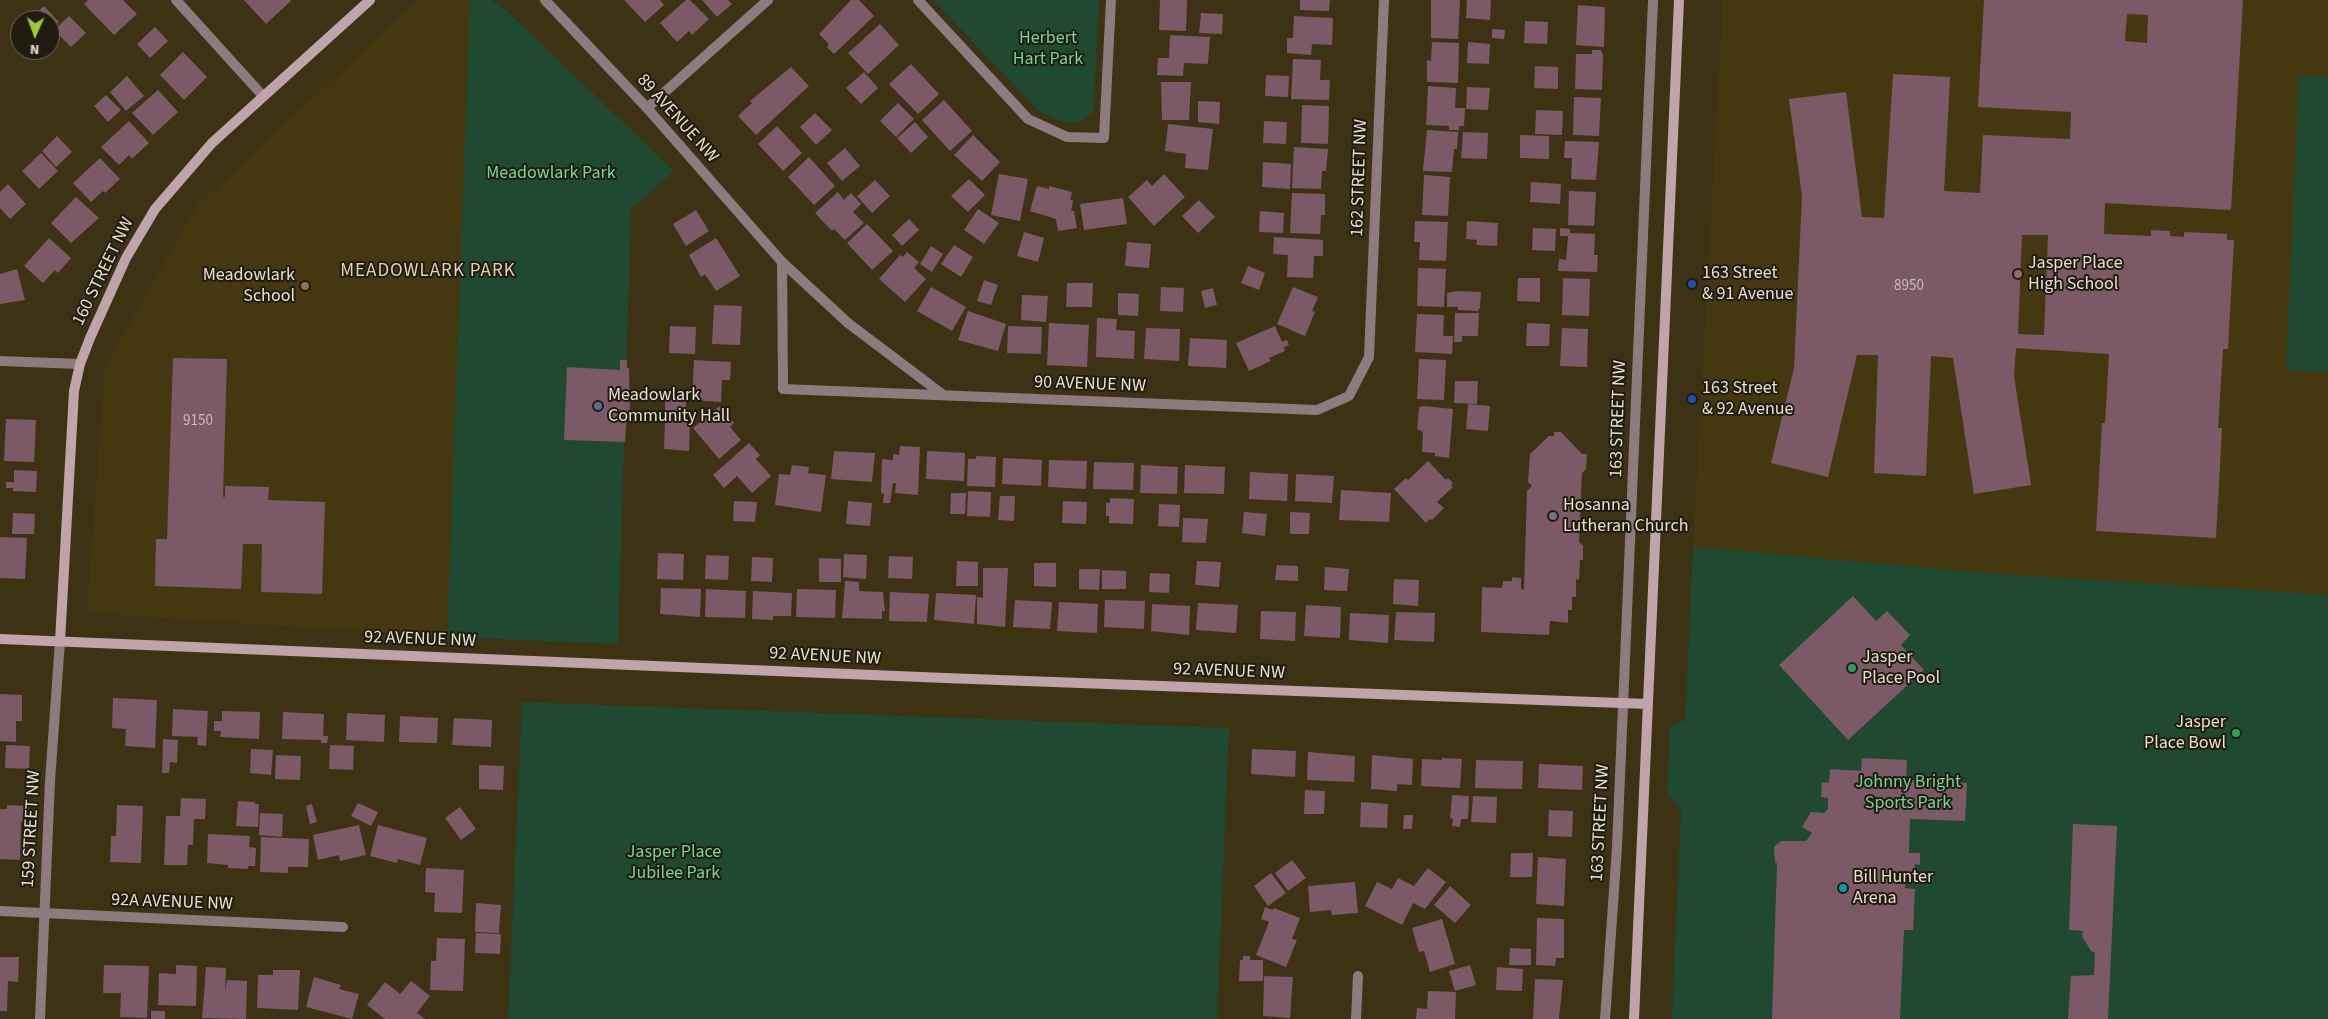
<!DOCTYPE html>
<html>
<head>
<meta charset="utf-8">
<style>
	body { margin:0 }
	#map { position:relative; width:2328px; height:1019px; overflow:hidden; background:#3d3213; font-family:"Source Sans 3",sans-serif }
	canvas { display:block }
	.north { position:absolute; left:10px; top:10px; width:50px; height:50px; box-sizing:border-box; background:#201b0e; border:1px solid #6f695b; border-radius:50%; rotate:182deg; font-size:14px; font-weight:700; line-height:20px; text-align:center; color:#e6dfce }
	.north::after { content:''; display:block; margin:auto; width:18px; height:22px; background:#98cb37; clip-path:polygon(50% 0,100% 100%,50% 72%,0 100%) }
</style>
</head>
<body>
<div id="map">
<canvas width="2328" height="1019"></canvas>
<div class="north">N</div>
</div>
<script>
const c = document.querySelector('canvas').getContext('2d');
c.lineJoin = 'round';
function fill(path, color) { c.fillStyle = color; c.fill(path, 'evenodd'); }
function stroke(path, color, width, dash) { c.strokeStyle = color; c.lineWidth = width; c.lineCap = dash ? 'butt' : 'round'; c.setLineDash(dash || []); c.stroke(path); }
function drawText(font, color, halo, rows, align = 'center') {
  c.font = font + ' "Source Sans 3",sans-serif'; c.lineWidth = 4; c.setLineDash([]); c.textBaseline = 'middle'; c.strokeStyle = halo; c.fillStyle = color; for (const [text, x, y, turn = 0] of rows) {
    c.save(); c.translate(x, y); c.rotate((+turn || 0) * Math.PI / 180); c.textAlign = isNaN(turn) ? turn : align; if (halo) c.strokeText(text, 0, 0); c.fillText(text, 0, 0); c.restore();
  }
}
fill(new Path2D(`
	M418,0H470L447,637L87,613L105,367L197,206Z
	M1723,0H2328V595L1983,573L1693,547Z`), '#453810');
fill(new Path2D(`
	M470,0H491L505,9L674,171L631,209L618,644L447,637Z
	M933,0H1099L1094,107C1084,133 1056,121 1038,110Z
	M2299,76L2328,77V372L2286,370Z
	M1693,547L1983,573L2328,595V1019H1672L1681,809L1667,794L1670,726L1685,720Z
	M522,702L1229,728L1217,1019H508Z`), '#1f4931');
fill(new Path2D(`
	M88,0H123L137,14L114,35L84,4Z
	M244,0H290L291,1L266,24Z
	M624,0H660L664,5L645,22Z
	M686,0H690L709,19L692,35L689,31L677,42L660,23Z
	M702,0H728L732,4L717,17Z
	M851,0H859L874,16L834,54L827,47L829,44L819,34Z
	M1160,0H1187L1186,31L1159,30Z
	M1300,0H1330L1329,11L1300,10Z
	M1431,0H1460L1458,39L1431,38Z
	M1467,0H1491L1490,20L1466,18Z
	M1984,0H2243L2231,210L2105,203L2104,234L2151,236V230L2170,231V236L2184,237V232L2227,234V240H2234L2228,349H2223L2218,428H2222L2216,538L2096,531L2102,423H2105L2109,354L2016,348L2014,376L2031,485L1974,494L1953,358L1931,356L1926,476L1874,473L1878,355H1857L1828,477L1771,463L1794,368L1802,196L1789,99L1846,92L1862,217L1884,218L1893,74L1950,77L1944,191L1980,193L1983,135L2070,139L2071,112L1978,107ZM2127,14L2148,15L2147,43L2125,41ZM2022,235H2048L2044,335L2018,334Z
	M1578,5L1605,7L1604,47L1576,45Z
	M44,6L59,22L50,30V20H34L32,17Z
	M1201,13L1223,14L1222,34L1199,33Z
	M69,16L86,33L71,47L54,30Z
	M1294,16L1333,18L1332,45L1312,44L1311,55L1287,53V38H1293Z
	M1525,21L1548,22L1547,44L1524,43Z
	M880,24L899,45L868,74L848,53Z
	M155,27L168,41L150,58L137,44Z
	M1492,29L1505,30L1504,39L1492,38Z
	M1170,35L1210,37L1208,64L1184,63L1183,76L1157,75L1158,58H1169Z
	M20,37V49L15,40Z
	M1432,42L1459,43L1458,83L1427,82V60L1431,61Z
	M1468,42L1490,44L1489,64L1467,63Z
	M1592,50H1601L1603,55L1602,90L1575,89L1576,54H1592Z
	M183,52L207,77L184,100L160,75Z
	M1293,59L1321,60L1320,80H1330L1329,100L1291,99Z
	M911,64L939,94L918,114L889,84Z
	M1535,66L1558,67V89L1534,88Z
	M791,67L809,86L756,135L738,116L752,103L750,101Z
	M864,72L878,88L861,104L846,88Z
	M1266,75L1289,76L1288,97L1265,96Z
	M127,76L144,96L126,111L110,92Z
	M1161,82H1191L1189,120H1162Z
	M1428,86L1456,88L1455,108H1465L1464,126H1459V130H1449V126L1426,125Z
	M1467,87L1490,88L1488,110L1466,109Z
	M158,90L178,112L153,135L132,113Z
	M106,95L121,110L108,122L94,106Z
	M1574,97L1601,98L1599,136L1573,135Z
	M944,100L972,131L950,151L922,120Z
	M1198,101L1220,102L1219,124L1198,122Z
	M898,103L914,119L896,137L880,121Z
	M1302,105L1329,106L1328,144L1301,143Z
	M1536,110L1563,111L1562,135L1535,134Z
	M815,113L832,130L816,145L800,127Z
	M129,121L149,143L132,159L129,155L119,165L101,147Z
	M1264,121L1287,122L1286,144L1263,143Z
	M915,122L928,137L911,153L897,138Z
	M1168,124L1213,129L1208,170L1185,168L1186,154L1165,151Z
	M777,126L802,153L783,171L758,144Z
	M1427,130L1458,132L1457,149H1454L1452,172L1423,171Z
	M1463,132L1488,133L1487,159L1461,158Z
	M973,135L1000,162L982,181L954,155Z
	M1520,135L1549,136V159L1520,158Z
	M57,136L72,152L56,167L42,151Z
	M1565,141L1599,142L1596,180L1571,179L1572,158H1564Z
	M1294,147L1328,149L1326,171H1322L1321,189L1292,188Z
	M845,148L860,166L842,181L827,163Z
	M41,153L58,171L39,189L22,171Z
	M809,157L835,186L814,205L788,177Z
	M100,158L120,179L105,193L103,191L91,202L73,183Z
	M1263,162L1291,164L1290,189L1262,187Z
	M999,174L1028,179L1020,221L991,215Z
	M1164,174L1185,197L1154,226L1128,197L1147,180L1152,186Z
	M1424,175L1450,177L1448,216L1422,215Z
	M969,179L985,195L968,212L951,196Z
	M875,180L890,196L872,213L857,196Z
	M1531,182L1561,184L1560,204L1530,202Z
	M8,184L26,204L10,219L0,208V192Z
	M1037,186L1049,189V186L1072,192L1070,200H1073L1071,211H1074L1077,228L1058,231L1056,219L1030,211Z
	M1569,191L1596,192L1594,226L1568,225Z
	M838,192L844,200L851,193L861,204L853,212L864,223L845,240L834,229L832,231L815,213Z
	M1292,193L1325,194V215H1321L1320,234L1290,233Z
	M76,197L99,218L71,243L51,223Z
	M1123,198L1127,224L1084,230L1080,204Z
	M1199,200L1215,217L1198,233L1182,216Z
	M978,209L999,223L984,244L964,230Z
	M696,210L709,231L686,246L673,224Z
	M1260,211L1284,213L1283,233L1259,232Z
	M909,219L919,230L902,246L892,235Z
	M1415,221L1448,222L1446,261L1419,260L1420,242H1414Z
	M1467,221L1498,223L1497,246L1476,245L1477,240L1466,239Z
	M867,224L893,251L872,270L847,243Z
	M1533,228L1556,229L1555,251L1532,250Z
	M1560,228L1570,229V233L1595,234L1594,255H1598L1597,272L1558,271L1559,259L1566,260L1568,236H1560Z
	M1024,232L1044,238L1038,262L1017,256Z
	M1274,237L1323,240V256H1314L1313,278L1287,277L1288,255L1273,254Z
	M49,238L71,258L58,273L55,270L43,283L24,266Z
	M716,238L740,276L716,291L705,274L701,277L689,255Z
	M1127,242L1151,244L1149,268L1125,266Z
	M954,245L973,257L961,277L941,264Z
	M931,246L943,254L932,272L920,264Z
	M907,252L919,262L914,268L926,279L905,302L879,279L900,255L903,257Z
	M1248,266L1265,273L1259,290L1241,283Z
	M1418,268L1446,269L1444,307L1417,306Z
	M17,269L25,300L0,304V274Z
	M1518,278H1540V302L1517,301Z
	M1563,278L1590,279L1589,316L1562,315Z
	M984,280L998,285L991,305L977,301Z
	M1067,283H1093L1092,307H1066Z
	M931,287L966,307L952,331L917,311Z
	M1161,287L1184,288L1183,312L1160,311Z
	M1293,287L1318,297L1312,311L1315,312L1305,336L1277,324Z
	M1213,288L1217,305L1205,308L1201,291Z
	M1458,291L1481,292L1480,308L1478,311L1458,310V307H1447V293Z
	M1118,293L1139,294L1138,316L1118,315Z
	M1022,295L1048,296L1046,322L1021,320Z
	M714,305L742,306L740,345L712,344Z
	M968,311L1006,324L998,351L958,340Z
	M1455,313H1479L1478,336H1462V342H1454Z
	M1417,314L1444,315L1443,336H1453L1452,354L1415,352Z
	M1097,318L1117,319L1116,330L1135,331L1134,359L1096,357Z
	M1049,323L1089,325L1087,367L1047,365Z
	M1527,323L1550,324L1549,346H1526Z
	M670,326L696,327L695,354L669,353Z
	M1008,326L1042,327L1041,354L1007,353Z
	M1275,326L1282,342L1287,340L1289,345L1284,347L1285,351L1269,358L1271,361L1249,371L1236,343Z
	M1146,328L1180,329L1179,361L1144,359Z
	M1562,328L1588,329L1587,367L1560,366Z
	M1190,338L1227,340L1226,368L1188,366Z
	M173,358L227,359L223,497H225V486L269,487L268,500L325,502L322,594L261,592L262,544H243L241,589L155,586L156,539H167Z
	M1419,359L1446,360L1444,400L1417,399Z
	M620,360H627V368H629L630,414H627L625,442L564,440L567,367L620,370Z
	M694,360L731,362L730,380H722L721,402L692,400Z
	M1455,381H1478L1477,404L1454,403Z
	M665,391H686V413L665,412Z
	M1468,404L1490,406L1488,431L1466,429Z
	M720,406L734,423L730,427L741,440L719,459L693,428Z
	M1423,406L1453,409L1449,458L1435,456V453L1422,452L1423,432L1417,429L1419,407Z
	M6,419L36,420L34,462L4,461Z
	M665,421L690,422L689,451L664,449Z
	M1554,432H1561L1582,454H1587L1586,469L1582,473L1579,542L1583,546V560H1580L1579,580L1576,579V597H1572V610H1568V623L1550,621L1549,635L1481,632L1482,587L1502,588L1503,581H1512V577L1521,578V589L1524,590L1527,491L1532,486L1528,482L1530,454L1549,436H1554Z
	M749,443L760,455L756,459L771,476L752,493L737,476L724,488L713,475Z
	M900,446L920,447L918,495L895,493L896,483H893L890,503H883L884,494L881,493L882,459L893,460V454L899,455Z
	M834,451L875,453L872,482L831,479Z
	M927,451L965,453L964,481L926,479Z
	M976,456L996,457L995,487L967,486L968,459H976Z
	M1003,458L1042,460L1041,486L1002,484Z
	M1049,460L1087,461L1086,489L1048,487Z
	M1428,461L1446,480L1448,478L1453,483L1451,485L1453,487L1437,502L1444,508L1432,520L1430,519L1426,523L1394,489L1406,478L1408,480Z
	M1094,462L1134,463L1133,490L1093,489Z
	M792,465L809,467L808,473L826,475L821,512L775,505L779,474L790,475Z
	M1141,465L1178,467L1177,494L1140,493Z
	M1185,465L1225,467L1224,494L1184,493Z
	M14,470L37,471L36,492L13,491V488H6V482H14Z
	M1250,472L1288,474L1287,501L1249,499Z
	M1296,474L1334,476L1332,503L1295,501Z
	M1341,490L1391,493L1389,522L1339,520Z
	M968,491L991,492L990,517L967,516Z
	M951,493H966L965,514H950Z
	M1000,496H1015L1014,521L998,520Z
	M1110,498L1134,499L1133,524L1109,523V516H1106V503H1110Z
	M734,501L757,502L755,522L733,521Z
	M848,501L872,503L870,526L846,524Z
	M1063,501L1087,502L1086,524L1062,523Z
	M1159,504L1180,505L1179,527L1158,526Z
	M1244,512L1267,514L1265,536L1242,533Z
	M1290,512L1310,513L1309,534H1290Z
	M13,513L35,514L34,534H12Z
	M1183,518L1208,519L1206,543L1182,542Z
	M0,537L27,538L25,579L0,578Z
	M658,553L684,554L683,580L657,579Z
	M844,554L867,555L866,579L843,577Z
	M706,555L729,556L728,580L705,579Z
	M889,556L913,557L912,579L888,578Z
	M752,557L773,558L772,582L751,581Z
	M819,558L841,559V582H819Z
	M957,561L978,562V586H956Z
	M1197,561L1221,562L1219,587L1195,585Z
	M1034,563H1056V587L1034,586Z
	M1277,565L1298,566V581L1275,580Z
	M1325,567L1349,569L1347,591L1324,590Z
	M983,568H1008L1005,627L977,624V597L983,598Z
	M1079,569H1100L1099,590L1079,589Z
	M1102,570L1126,571V589H1102Z
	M1150,573L1170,574L1169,593L1149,592Z
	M1394,579L1419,580L1418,606L1393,604Z
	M845,581L859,582V591L883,592L885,611H882V619L842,618Z
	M661,588L701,589L700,617L660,614Z
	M706,589L746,591L745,618L705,617Z
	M797,589L836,590L835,618L796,617Z
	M753,591L792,593L791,616H773V620L752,619Z
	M890,592L929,594L927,622L889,621Z
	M936,593L976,595L974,624L934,620Z
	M1853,596L1876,621L1887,611L1910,635L1901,645L1924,670L1848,740L1779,665Z
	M1015,600L1052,602L1050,629L1013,627Z
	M1105,600L1145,601L1144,629L1104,627Z
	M1059,602L1098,604L1097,633L1057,631Z
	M1198,603L1238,605L1236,633L1196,630Z
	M1152,604L1190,606L1189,635L1151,631Z
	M1306,605L1341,607L1340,638L1304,636Z
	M1261,611L1296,612L1295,641L1260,639Z
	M1396,612L1435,613L1434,642L1394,640Z
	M1350,613L1389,615L1388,643L1349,640Z
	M0,694L22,695V721H16V742L0,741Z
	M113,698L157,700L155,748L125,746L126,729L112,728Z
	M173,709L208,711L206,746L197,745L198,737L172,736Z
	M222,711L260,712L259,739L220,737L221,731H214V721H222Z
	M283,712L324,714L323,736H328L327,743H321V740L282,739Z
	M347,713L385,715L384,742L346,740Z
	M400,716L438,718L437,743L399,742Z
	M454,718L492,720L491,747L452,745Z
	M163,739L178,740L177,763L170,762L169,773H162Z
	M6,745L30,746L29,769L5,768Z
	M330,745L354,746L353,770L329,769Z
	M251,749L273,750L271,775L250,773Z
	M1252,749L1296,751L1295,777L1251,774Z
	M1308,752L1355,756L1354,782L1307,780Z
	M276,755L301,756L300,780L275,779Z
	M1372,755L1413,759L1412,785L1397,784V791L1371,789Z
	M1442,758L1462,759L1460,788L1421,786L1422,759L1442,760Z
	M1862,758L1907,760L1906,780L1967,783L1965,821L1910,819L1909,853H1920V865L1915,864L1914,878H1906L1905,888L1915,889L1913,930H1904L1900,1019H1772L1777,863H1775L1774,847L1781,841H1806L1812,833L1802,827L1811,812L1824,813L1828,809V798L1821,797L1822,782L1829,783L1830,769L1861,771Z
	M1476,760L1523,761L1522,789L1475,788Z
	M1539,764L1583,766L1582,790L1538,788Z
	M479,765L504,766L503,790L479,789Z
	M1305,790L1325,791L1324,814H1304Z
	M1452,795L1469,796L1468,819H1461L1460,827L1452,826L1453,819L1450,818Z
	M1473,796L1497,797L1496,823L1471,822Z
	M181,798L206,799L205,819H194L193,845H188L187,865H164L166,816H180Z
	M238,801L255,802V804H259L258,827L236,826Z
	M1361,802L1388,804L1387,828L1360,827Z
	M358,803L378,812L371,826L351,816Z
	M312,804L317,822L310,824L306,806Z
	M7,805L29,806V822H21L20,860L0,859V809H7Z
	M117,805L143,806L141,863L110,862L111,836H116Z
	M460,807L476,829L461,840L445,818Z
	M1549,810L1573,811L1572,837L1548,836Z
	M260,813L283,814L282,837L259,835Z
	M1404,815H1413L1412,829H1403Z
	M2073,824L2117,826L2108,1019H2068L2071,976L2094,975L2095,953L2091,951L2082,936L2083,931L2069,930Z
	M359,825L366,855L340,861L339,855L318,860L313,835Z
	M378,825L427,838L420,865L398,859L397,863L370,856Z
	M208,834L250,836L249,847L256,848L255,866H248V869L228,868V865L207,863Z
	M261,837L309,839L308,867H288V873L260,872Z
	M1511,853H1533L1532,877H1510Z
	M1538,857L1566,859L1564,906L1536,904Z
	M1292,860L1306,878L1288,891L1275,873Z
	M426,868L464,870L462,913L434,912L435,893L425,892Z
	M1428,868L1446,882L1425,909L1413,903L1402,925L1365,906L1377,882L1392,889L1398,878L1414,886Z
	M1271,873L1286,893L1268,906L1254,886Z
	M1355,882L1358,913L1332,915L1331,910L1310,912L1308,886Z
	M1450,886L1471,905L1455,923L1434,905Z
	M476,903L501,905L499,933L475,932Z
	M1265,907L1273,910L1274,908L1300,918L1292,939L1297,940L1286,967L1256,955L1269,922L1261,919Z
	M1537,918L1564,919V958H1556L1555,966L1536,965Z
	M1442,919L1455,964L1430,972L1424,951L1419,952L1412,928Z
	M476,933L501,934L500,954L475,953Z
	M437,938L465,939L463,991L430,990L431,961H436Z
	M1510,948L1531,949V965H1509Z
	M1243,956H1250V960H1263V981H1239L1240,960H1243Z
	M0,957H19L18,982L8,981L7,1011H0Z
	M104,965L149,966L147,1018L120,1017L121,993H103Z
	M176,965L197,966L196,1006L158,1005L159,973L176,974Z
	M1470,965L1476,985L1455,991L1449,971Z
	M206,967L226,968L225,990L227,980L247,981L246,1019L202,1018Z
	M1497,967L1523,969L1522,991L1496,990Z
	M273,970H300L298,1010L257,1008L258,975H273Z
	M1264,976L1293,977L1290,1018L1263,1016Z
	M314,977L341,985L339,989L359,994L352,1019L306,1007Z
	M1535,979L1563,980L1559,1019H1533Z
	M411,981L430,996L417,1013L425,1019H385L367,1005L385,982L400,994Z
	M1428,991L1456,992L1455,1019H1416L1417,1008L1427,1009Z
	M151,1011H165V1019H151Z`), '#7b5967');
stroke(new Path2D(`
	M176,0L263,96
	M545,0L647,108L782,262L848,323L942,394
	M918,0L1028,119L1067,137L1104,138L1111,0
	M647,108L768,0
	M782,262L783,389L1317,410L1349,396L1369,357L1384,0
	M0,361L80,364
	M0,911L343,927
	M40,1019L50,781L60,641
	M1356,1019L1358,976
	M1605,1019L1617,847L1653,0`), '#8d7b80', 10);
stroke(new Path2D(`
	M0,639L945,678L1648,704
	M60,641L74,391L80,364L90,338L126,258L155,209L212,143L370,0
	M1634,1019L1679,0`), '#bfa4ab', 10);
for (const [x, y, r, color] of [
	[2018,274,5,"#8d6e63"],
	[1692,284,5,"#1a4fb4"],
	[305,286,5,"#8d6e63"],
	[1692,399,5,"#1a4fb4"],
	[598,406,5,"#5c6f8a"],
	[1553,516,5,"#6b7280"],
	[1852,668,5,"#2e9e5b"],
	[2236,733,5,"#2e9e5b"],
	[1843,888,5,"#0f9aa8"]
]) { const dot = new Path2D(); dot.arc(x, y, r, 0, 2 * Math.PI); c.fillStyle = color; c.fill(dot); stroke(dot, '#201b0e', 2); }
drawText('15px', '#cbbeb4', null, [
	["8950",1909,287],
	["9150",198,422]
]);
drawText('18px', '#72d79d', '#201b0e', [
	["Herbert",1048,39],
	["Hart Park",1048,60],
	["Meadowlark Park",551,174],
	["Johnny Bright",1908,783],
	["Sports Park",1908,804],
	["Jasper Place",674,853],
	["Jubilee Park",674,874]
]);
drawText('18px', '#e6dfce', '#201b0e', [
	["89 AVENUE NW",677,119,48],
	["162 STREET NW",1360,178,-88],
	["160 STREET NW",104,272,-64],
	["90 AVENUE NW",1090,385,2],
	["163 STREET NW",1619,419,-88],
	["92 AVENUE NW",420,640,2],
	["92 AVENUE NW",825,657,3],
	["92 AVENUE NW",1229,672,2],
	["163 STREET NW",1601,823,-87],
	["159 STREET NW",32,829,-87],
	["92A AVENUE NW",172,903,2]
]);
drawText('18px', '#e6dfce', '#201b0e', [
	["Jasper Place",2028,264],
	["High School",2028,285],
	["163 Street",1702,274],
	["& 91 Avenue",1702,295],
	["Meadowlark",295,276,"right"],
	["School",295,297,"right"],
	["163 Street",1702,389],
	["& 92 Avenue",1702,410],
	["Meadowlark",608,396],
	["Community Hall",608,417],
	["Hosanna",1563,506],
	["Lutheran Church",1563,527],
	["Jasper",1862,658],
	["Place Pool",1862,679],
	["Jasper",2226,723,"right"],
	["Place Bowl",2226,744,"right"],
	["Bill Hunter",1853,878],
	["Arena",1853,899]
], 'left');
c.letterSpacing = '1px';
drawText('19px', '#dfd2af', '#201b0e', [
	["MEADOWLARK PARK",428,272]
]);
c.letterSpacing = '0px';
</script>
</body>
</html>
